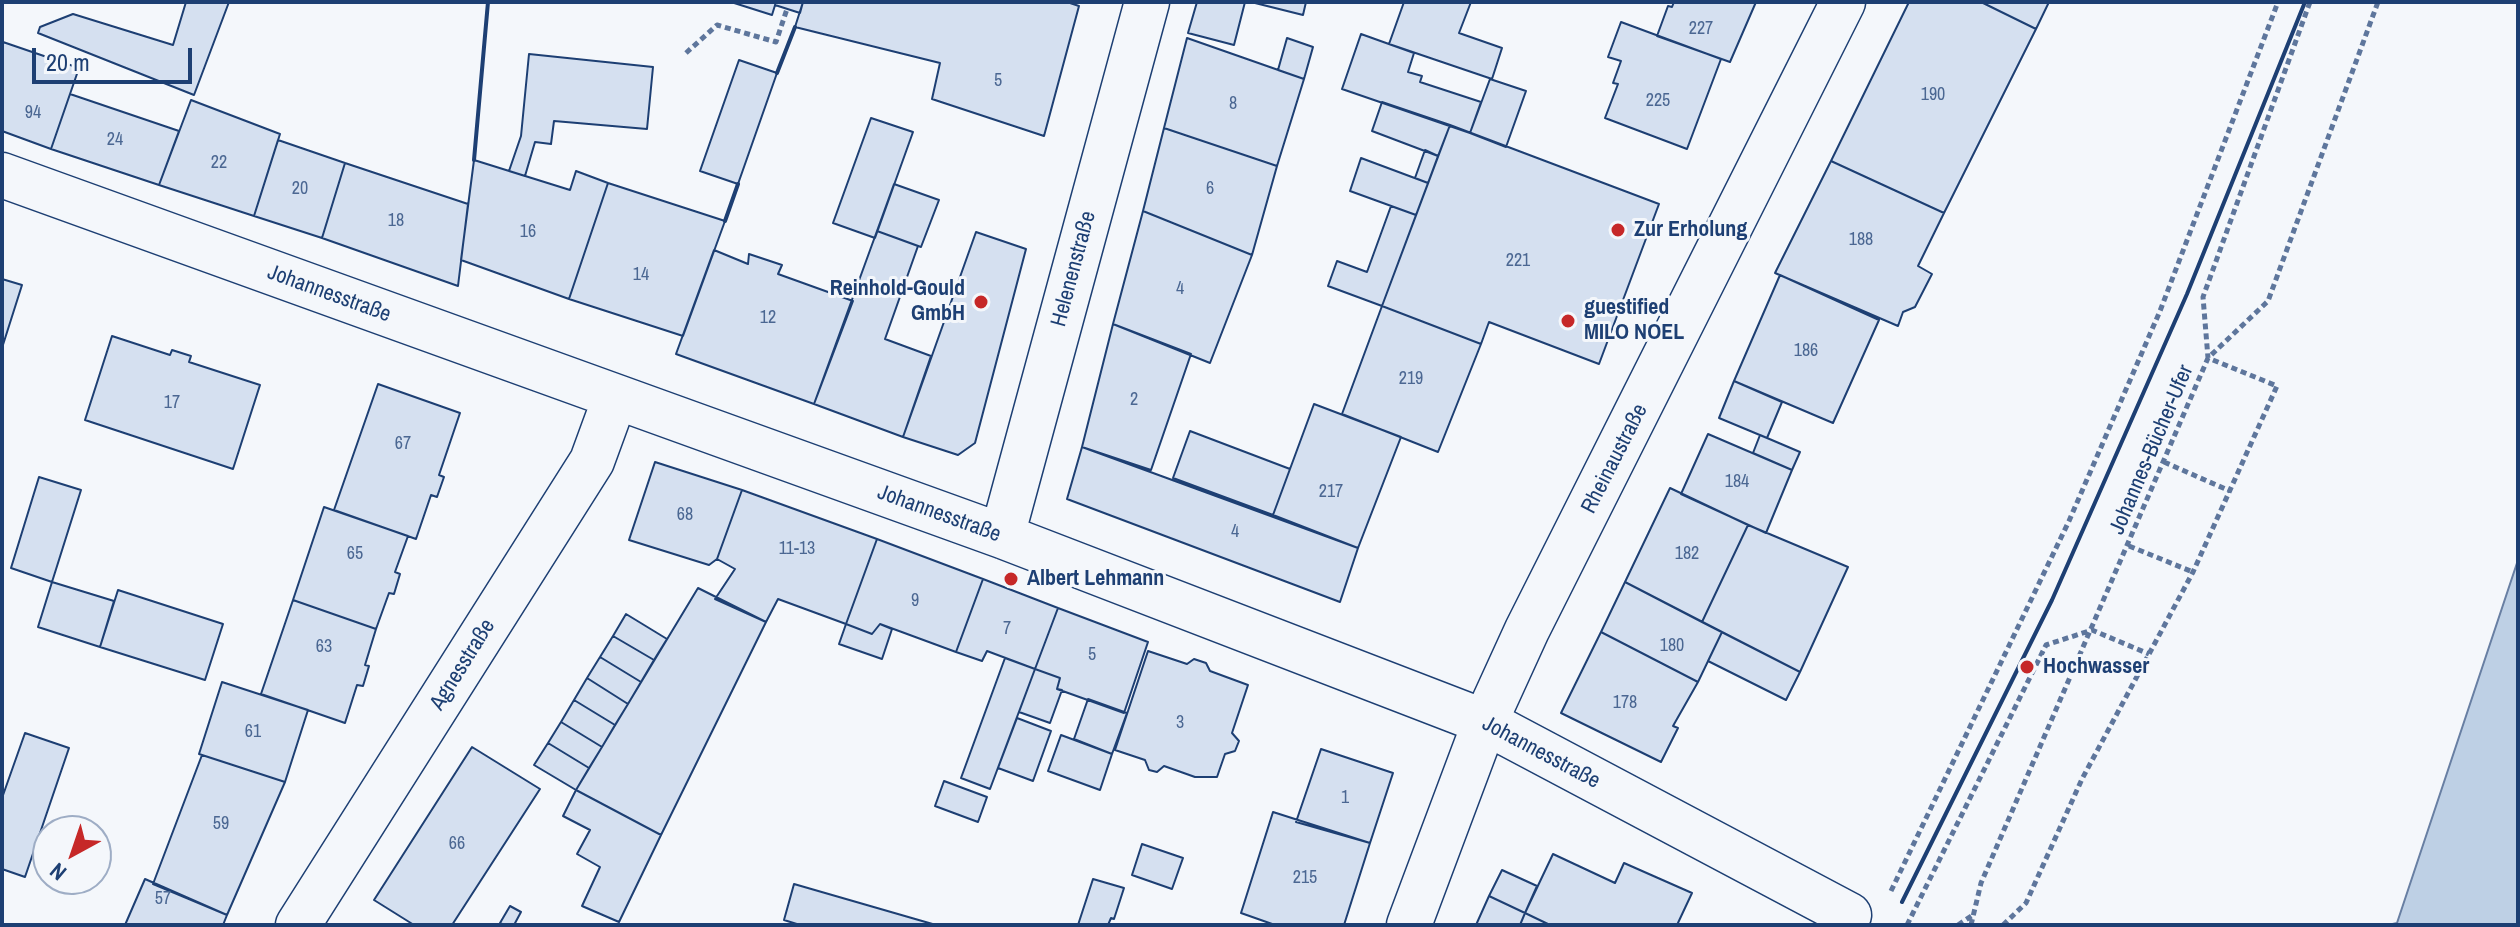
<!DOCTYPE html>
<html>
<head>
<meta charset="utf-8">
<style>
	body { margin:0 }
	#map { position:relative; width:2520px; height:927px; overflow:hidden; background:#f4f7fb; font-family:"Archivo Narrow",sans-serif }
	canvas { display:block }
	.frame { position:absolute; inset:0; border:4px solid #1d3f73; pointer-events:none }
	.north { position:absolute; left:32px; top:815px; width:80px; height:80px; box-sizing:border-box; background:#f4f7fb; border:2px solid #9eadc5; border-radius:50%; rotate:220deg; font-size:22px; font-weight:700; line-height:32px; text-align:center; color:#1d3f73 }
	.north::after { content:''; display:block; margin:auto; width:28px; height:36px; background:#c62828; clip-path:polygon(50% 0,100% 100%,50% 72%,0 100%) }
	.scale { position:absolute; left:32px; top:48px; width:160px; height:36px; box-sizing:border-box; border:4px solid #1d3f73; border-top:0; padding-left:10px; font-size:24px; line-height:28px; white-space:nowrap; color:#1d3f73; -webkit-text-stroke:6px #f4f7fb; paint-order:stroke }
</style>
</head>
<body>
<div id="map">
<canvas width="2520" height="927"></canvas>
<div class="frame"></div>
<div class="north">N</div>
<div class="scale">20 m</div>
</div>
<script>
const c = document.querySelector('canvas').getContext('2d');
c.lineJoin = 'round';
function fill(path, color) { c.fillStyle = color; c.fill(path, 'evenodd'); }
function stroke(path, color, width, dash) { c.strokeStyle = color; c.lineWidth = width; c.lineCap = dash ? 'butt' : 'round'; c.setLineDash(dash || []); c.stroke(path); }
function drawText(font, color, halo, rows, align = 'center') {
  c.font = font + ' "Archivo Narrow",sans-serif'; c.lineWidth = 6; c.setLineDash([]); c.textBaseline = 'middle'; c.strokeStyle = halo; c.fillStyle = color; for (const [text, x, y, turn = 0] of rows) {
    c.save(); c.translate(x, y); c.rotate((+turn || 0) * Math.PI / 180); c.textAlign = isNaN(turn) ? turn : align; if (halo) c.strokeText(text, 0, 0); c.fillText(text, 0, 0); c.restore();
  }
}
const water = new Path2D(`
	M2518,560V925H2388L2397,923Z`);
fill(water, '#bed0e5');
stroke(water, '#687fa3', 2);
const building = new Path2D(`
	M186,2H229L194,95L38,33L40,27L73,14L173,45Z
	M731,2H776L772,15Z
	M776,2H803L800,13L775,5Z
	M803,2H1067L1079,6L1044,136L932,99L940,63L795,27Z
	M1197,2H1245L1234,45L1188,33Z
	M1251,2H1306L1303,15Z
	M1404,2H1471L1459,33L1502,48L1492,79L1389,44Z
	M1674,2H1756L1730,62L1657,36L1668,6L1672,7Z
	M1909,2H1981L2036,29L1944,213L1831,161Z
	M1981,2H2049L2036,29Z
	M1621,22L1721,59L1687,149L1605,118L1618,84L1613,83L1621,61L1608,57Z
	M1361,34L1414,53L1408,72L1422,76L1420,82L1481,102L1470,133L1342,89Z
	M1187,38L1304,79L1277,166L1164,128Z
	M1287,38L1313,47L1304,79L1278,70Z
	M3,42L79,68L51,149L2,131Z
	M529,54L653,67L647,129L554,121L551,144L535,142L525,176L509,171L521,136Z
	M739,60L777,73L738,184L700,171Z
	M1490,79L1526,91L1506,147L1470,133Z
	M70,94L179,131L159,185L51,149Z
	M191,100L280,134L254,216L159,185Z
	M1382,102L1450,125L1438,156L1372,131Z
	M871,118L913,132L875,238L833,223Z
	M1450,125L1659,204L1599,364L1489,322L1481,344L1382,306Z
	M1164,128L1277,166L1252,255L1143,211Z
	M278,140L345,163L322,238L254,216Z
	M1425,150L1438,156L1428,183L1415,178Z
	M1361,158L1428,183L1416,215L1350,191Z
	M474,160L570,190L576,171L608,183L569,299L461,260Z
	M1831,161L1944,213L1918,266L1932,274L1915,307L1903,312L1898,326L1775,273Z
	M345,163L468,204L458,286L322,238Z
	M608,183L725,221L683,336L569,299Z
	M894,184L939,200L921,247L877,231Z
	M1391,206L1416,215L1382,306L1328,286L1337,261L1367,272Z
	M1143,211L1252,255L1210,363L1113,324Z
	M877,231L918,246L885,339L931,356L903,437L814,404Z
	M976,232L1026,249L975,443L958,455L903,437Z
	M714,250L748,264L749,254L782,265L778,274L853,301L814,404L676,354Z
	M1780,275L1879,320L1833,423L1734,381Z
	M2,279L22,285L2,348Z
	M1382,306L1481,344L1438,452L1342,414Z
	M1113,324L1191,354L1151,470L1082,447Z
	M112,336L170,355L172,350L191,356L189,362L260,385L233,469L85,420Z
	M1734,381L1782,402L1767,438L1719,418Z
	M378,384L460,413L439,475L444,477L437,497L431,495L416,539L334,510Z
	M1314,404L1401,437L1358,548L1273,515Z
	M1190,431L1290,469L1273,515L1173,478Z
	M1708,434L1792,470L1766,533L1681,494Z
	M1760,435L1800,452L1792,470L1753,453Z
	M1082,447L1358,548L1340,602L1067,499Z
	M655,462L742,490L717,559L709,565L629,540Z
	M39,477L81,490L52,582L11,568Z
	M1670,488L1748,525L1702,622L1625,582Z
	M742,490L877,539L846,624L778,599L766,622L715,599L735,569L717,559Z
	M324,507L408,536L395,572L400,574L394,594L389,593L376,629L293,600Z
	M1748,525L1848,567L1800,672L1702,622Z
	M877,539L983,579L956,652L880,624L872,634L846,624Z
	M983,579L1058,608L1035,669L987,651L982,661L956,652Z
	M52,582L114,601L100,647L38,627Z
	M1625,582L1722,632L1698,682L1601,632Z
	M698,588L766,622L661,835L576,790Z
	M118,590L223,624L205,680L100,647Z
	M293,600L376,629L365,665L369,666L363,686L357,685L345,723L261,694Z
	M1058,608L1148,642L1124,713L1057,689L1060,678L1035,669Z
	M626,614L667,639L654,660L613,636Z
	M846,624L872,634L880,624L892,629L882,659L839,644Z
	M1601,632L1698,682L1673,726L1678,728L1661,762L1561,713Z
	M1722,632L1800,672L1786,700L1708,661Z
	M613,636L654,660L641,682L600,657Z
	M1148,651L1187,664L1194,659L1206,663L1210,671L1248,685L1232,733L1239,741L1235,751L1225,754L1217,777H1195L1164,766L1157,772L1149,770L1145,760L1115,750Z
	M600,657L641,682L628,704L587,678Z
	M1005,658L1035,669L990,789L961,778Z
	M1035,669L1060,678L1057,689L1062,690L1050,723L1019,712Z
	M587,678L628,704L615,725L574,700Z
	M222,682L308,710L285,782L199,754Z
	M1088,699L1127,713L1112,754L1074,739Z
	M574,700L615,725L602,747L561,722Z
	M1017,718L1051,731L1033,781L998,768Z
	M561,722L602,747L589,768L548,743Z
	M25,733L69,748L25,877L2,869V798Z
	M1061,735L1112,754L1100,790L1048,771Z
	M548,743L589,768L576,790L534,765Z
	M472,747L540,789L452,925H414L374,900Z
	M1321,749L1393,773L1370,843L1296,822Z
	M202,755L285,782L227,915L153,884Z
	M944,781L987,797L978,822L935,806Z
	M576,790L661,835L619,922L582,906L600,867L577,854L590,830L563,816Z
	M1273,812L1370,843L1344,925H1275L1241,913Z
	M1142,844L1183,858L1172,889L1132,875Z
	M1553,854L1615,883L1624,863L1692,893L1677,925H1550L1525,913Z
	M1502,870L1537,886L1525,913L1489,896Z
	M145,879L227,915L223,925H125Z
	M1093,879L1124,888L1114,919L1111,918L1108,925H1078Z
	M794,884L936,925H800L784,920Z
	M1489,896L1525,913L1520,925H1476Z
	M510,906L521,912L514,925H504L500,923Z
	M1525,913L1550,925H1520Z`);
fill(building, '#d5e0f0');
stroke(building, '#1d3f73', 2);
const minor = new Path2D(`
	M2,175L1002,536L1485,722L1849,915
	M1002,536L1147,2
	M298,925L592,461L615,398
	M1409,925L1485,722L1527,630L1843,2`);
stroke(minor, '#1d3f73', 47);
stroke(new Path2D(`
	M686,53L717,25L776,42L787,9
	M2164,462L2230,491
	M2129,546L2193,572
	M1891,891L2069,521L2160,311L2278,2
	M1907,925L2046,645L2092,630L2149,654
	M1958,925L1973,915
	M1971,925L1981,883L2208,358L2268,301L2378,2
	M2003,925L2026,903L2082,779L2193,572L2277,386L2208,358L2203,297L2310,2`), '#5e769c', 5, [6, 4]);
stroke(minor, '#f4f7fb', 44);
stroke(new Path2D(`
	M777,73L795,27
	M474,160L488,2
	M725,221L738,184
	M1902,902L2052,600L2187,294L2305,2`), '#1d3f73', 4);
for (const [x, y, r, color] of [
	[1618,230,8,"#c62828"],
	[981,302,8,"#c62828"],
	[1568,321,8,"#c62828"],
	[1011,579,8,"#c62828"],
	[2027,667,8,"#c62828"]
]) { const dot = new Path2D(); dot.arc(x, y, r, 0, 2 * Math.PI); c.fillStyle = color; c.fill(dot); stroke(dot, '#f4f7fb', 3); }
drawText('18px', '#4b6792', null, [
	["227",1701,29],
	["5",998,81],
	["190",1933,95],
	["225",1658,101],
	["8",1233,104],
	["94",33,113],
	["24",115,140],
	["22",219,163],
	["20",300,189],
	["6",1210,189],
	["18",396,221],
	["16",528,232],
	["188",1861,240],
	["221",1518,261],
	["14",641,275],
	["4",1180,289],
	["12",768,318],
	["186",1806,351],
	["219",1411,379],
	["2",1134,400],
	["17",172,403],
	["67",403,444],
	["184",1737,482],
	["217",1331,492],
	["68",685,515],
	["4",1235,532],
	["11-13",797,549],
	["65",355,554],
	["182",1687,554],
	["9",915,601],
	["7",1007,629],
	["180",1672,646],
	["63",324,647],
	["5",1092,655],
	["178",1625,703],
	["3",1180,723],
	["61",253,732],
	["1",1345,798],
	["59",221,824],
	["66",457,844],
	["215",1305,878],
	["57",163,899]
]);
drawText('bold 22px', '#1d3f73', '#f4f7fb', [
	["Zur Erholung",1634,230],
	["Reinhold-Gould",965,289,"right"],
	["GmbH",965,314,"right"],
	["guestified",1584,308],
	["MILO NOEL",1584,333],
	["Albert Lehmann",1027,579],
	["Hochwasser",2043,667]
], 'left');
drawText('22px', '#1d3f73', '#f4f7fb', [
	["Helenenstraße",1074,269,-75],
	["Johannesstraße",329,294,20],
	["Johannes-Bücher-Ufer",2152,450,-67],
	["Rheinaustraße",1615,459,-63],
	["Johannesstraße",939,514,20],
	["Agnesstraße",463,665,-58],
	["Johannesstraße",1541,753,28]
]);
</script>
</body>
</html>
